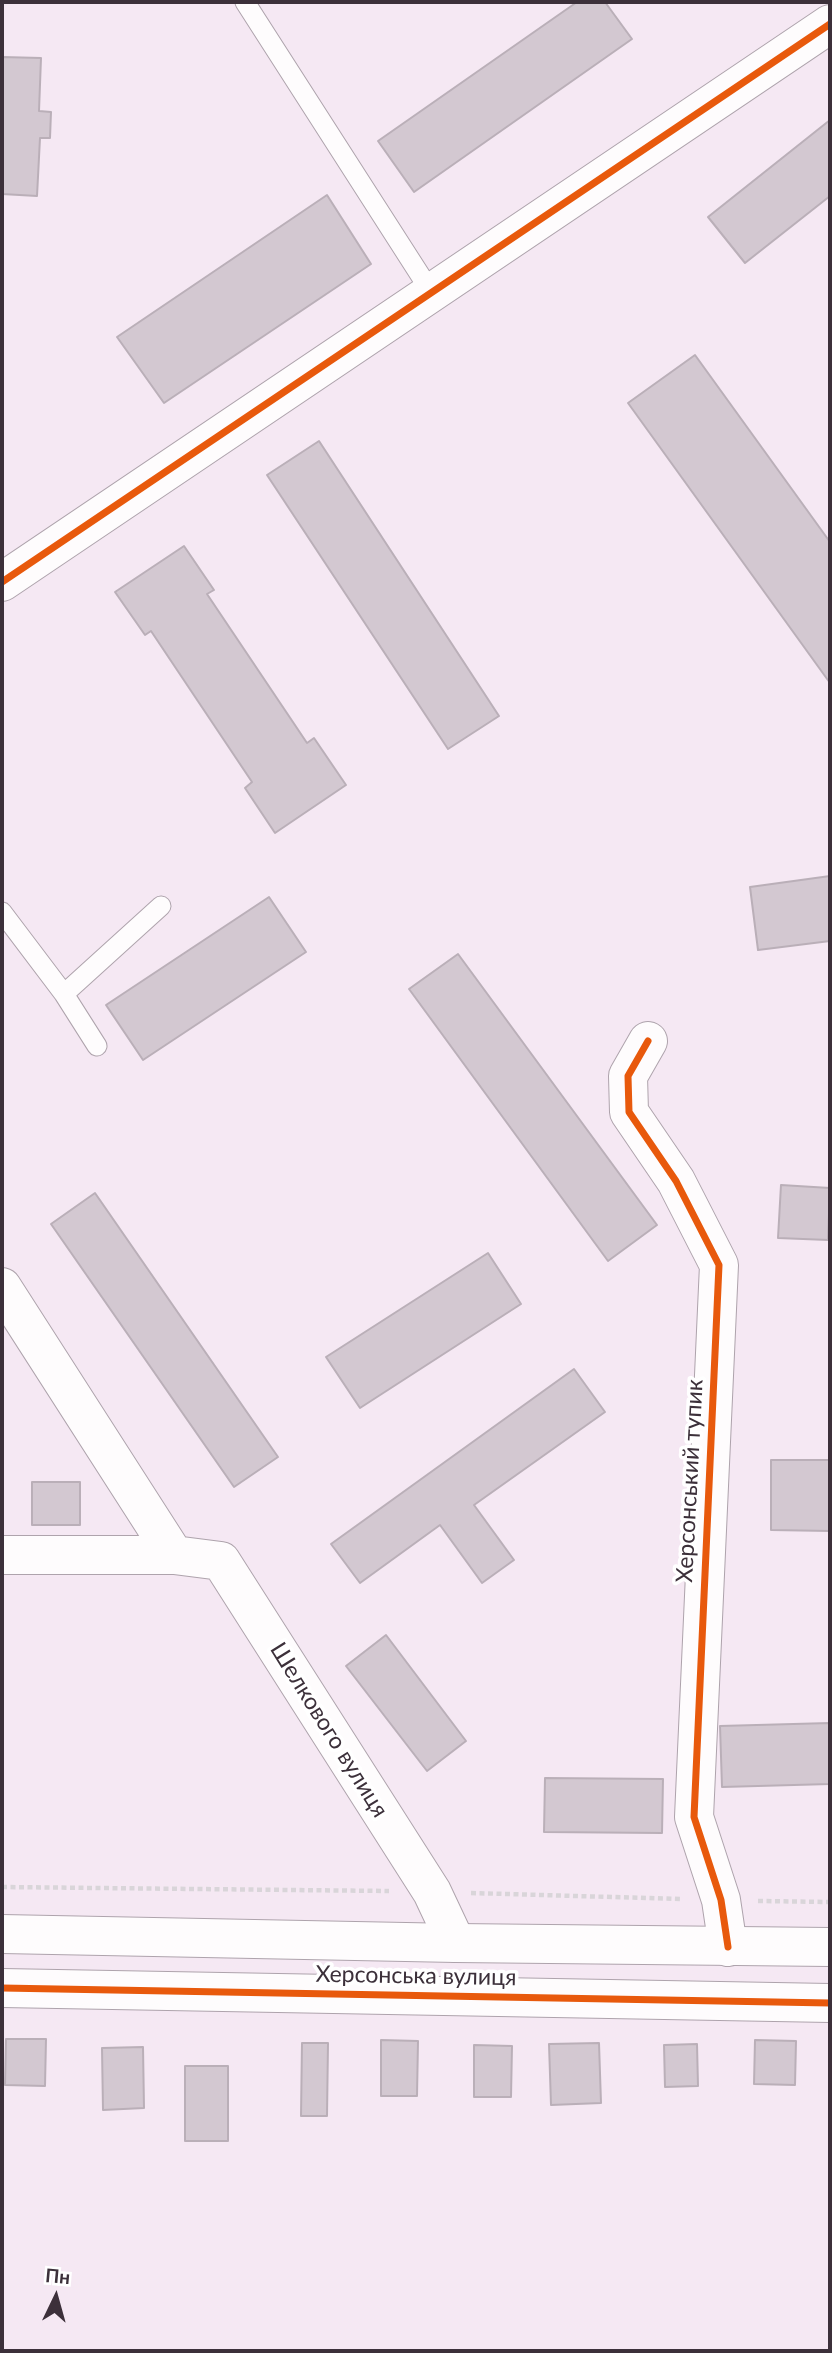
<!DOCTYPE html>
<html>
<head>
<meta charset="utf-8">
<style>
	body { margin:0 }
	#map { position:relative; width:832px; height:2353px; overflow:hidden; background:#f5e8f3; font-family:Lato,sans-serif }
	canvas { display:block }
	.frame { position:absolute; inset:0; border:4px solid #3c303a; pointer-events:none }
	.north { position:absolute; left:21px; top:2262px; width:70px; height:70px; -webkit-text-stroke:5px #fff; paint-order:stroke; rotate:5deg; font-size:19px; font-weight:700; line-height:28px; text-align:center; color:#3c303a }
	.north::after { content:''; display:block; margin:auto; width:24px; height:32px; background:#3c303a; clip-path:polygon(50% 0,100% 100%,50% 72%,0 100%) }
</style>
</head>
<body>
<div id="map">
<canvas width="832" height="2353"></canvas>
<div class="frame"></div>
<div class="north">Пн</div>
</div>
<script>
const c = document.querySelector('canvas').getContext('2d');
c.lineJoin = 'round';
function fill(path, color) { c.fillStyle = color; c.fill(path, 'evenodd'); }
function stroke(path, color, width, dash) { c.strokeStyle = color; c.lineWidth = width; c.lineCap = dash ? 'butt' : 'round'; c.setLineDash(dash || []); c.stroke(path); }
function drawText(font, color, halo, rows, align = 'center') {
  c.font = font + ' Lato,sans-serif'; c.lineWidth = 7; c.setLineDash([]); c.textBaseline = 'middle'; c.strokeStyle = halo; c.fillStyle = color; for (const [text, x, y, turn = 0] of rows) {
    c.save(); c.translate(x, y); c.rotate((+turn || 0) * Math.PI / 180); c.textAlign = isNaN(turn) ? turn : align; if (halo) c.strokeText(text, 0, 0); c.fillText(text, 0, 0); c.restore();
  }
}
const building = new Path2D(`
	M577,2H605L632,39L414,192L378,141Z
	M2,57L41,58L39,111L51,112L50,138H40L37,196L2,194Z
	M830,120V196L745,263L708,217Z
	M327,195L371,264L164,403L117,337Z
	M695,355L830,542V683L628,403Z
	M319,441L499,716L448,749L267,475Z
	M184,546L214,590L207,594L307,743L314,738L346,785L275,833L245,788L252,782L151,631L145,635L115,592Z
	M830,876V941L758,950L750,887Z
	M269,897L306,952L143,1060L106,1005Z
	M458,954L657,1225L608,1261L409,989Z
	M781,1185L830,1188L828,1240L778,1238Z
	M95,1193L278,1457L234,1487L51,1224Z
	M488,1253L521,1304L360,1408L326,1357Z
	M574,1369L605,1412L474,1505L514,1560L482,1583L440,1525L360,1583L331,1544Z
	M771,1460H830V1531L771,1530Z
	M32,1482H80V1525H32Z
	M386,1635L466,1741L427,1771L346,1666Z
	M830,1723V1784L722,1787L720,1726Z
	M545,1778L663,1779L662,1833L544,1832Z
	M6,2039H46L45,2086L5,2085Z
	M381,2040L418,2041L417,2096H381Z
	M755,2040L796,2041L795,2085L754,2084Z
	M302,2043H328L327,2116H301Z
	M599,2043L601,2103L551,2105L549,2044Z
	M697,2044L698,2086L665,2087L664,2045Z
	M474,2045L512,2046L511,2097H474Z
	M143,2047L144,2108L103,2110L102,2048Z
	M185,2066H228V2141H185Z`);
fill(building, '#d3c8d1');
stroke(building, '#baafb8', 2);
const lane = new Path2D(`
	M245,2L431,292
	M2,912L64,994L97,1046
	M64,994L161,906`);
const street = new Path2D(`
	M2,582L830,24
	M648,1041L628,1076L629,1112L676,1181L719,1265L694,1817L721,1900L728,1947
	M2,1287L174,1555L221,1561L432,1892L456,1943
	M2,1555H174`);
const secondary = new Path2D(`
	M2,1934L456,1943L830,1947
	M2,1988L830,2003`);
stroke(lane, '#aea3ac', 21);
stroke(street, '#aea3ac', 40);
stroke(secondary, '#aea3ac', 40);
stroke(new Path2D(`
	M2,1887L389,1891
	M471,1893L682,1899
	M758,1901L830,1902`), '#d9d5d9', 4.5, [5, 3.5]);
stroke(lane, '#fefcfd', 19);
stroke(street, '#fefcfd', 38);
stroke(secondary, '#fefcfd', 38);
stroke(new Path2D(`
	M2,582L830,24
	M648,1041L628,1076L629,1112L676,1181L719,1265L694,1817L721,1900L728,1947
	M2,1988L830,2003`), '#e8590c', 7);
drawText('23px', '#3c303a', '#fff', [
	["Херсонський тупик",690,1481,-87],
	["Шелкового вулиця",329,1730,58],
	["Херсонська вулиця",416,1976,1]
]);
</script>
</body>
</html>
